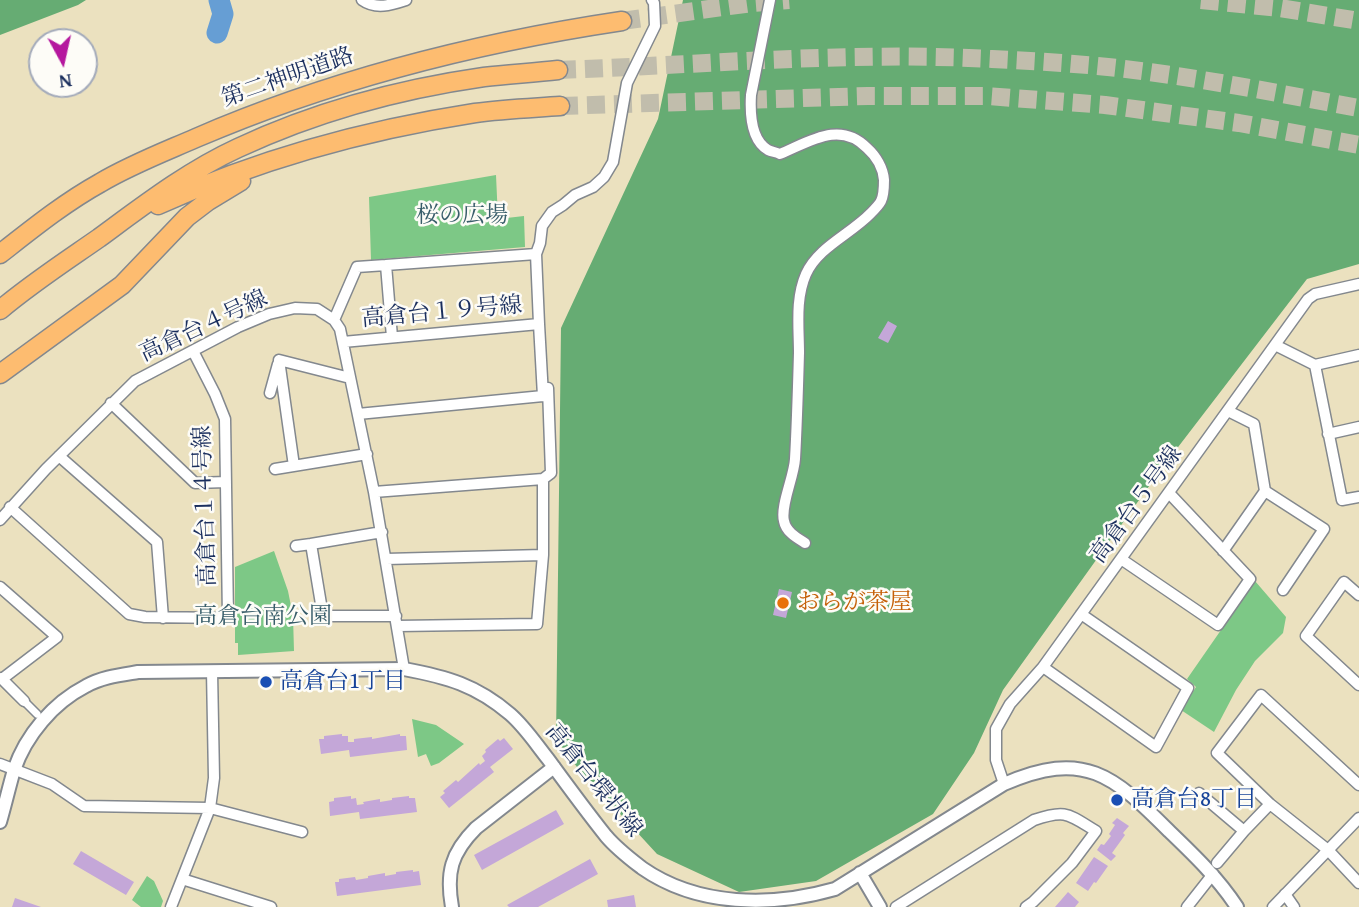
<!DOCTYPE html>
<html>
<head>
<meta charset="utf-8">
<style>
	body { margin:0 }
	#map { position:relative; width:1359px; height:907px; overflow:hidden; background:#ebe1bf; font-family:"Gentium Book Plus",serif }
	canvas { display:block }
	.north { position:absolute; left:28px; top:28px; width:70px; height:70px; box-sizing:border-box; background:#fdfcf7; border:2px solid #a3aaba; border-radius:50%; rotate:172deg; font-size:19px; font-weight:700; line-height:28px; text-align:center; color:#1b2f5e }
	.north::after { content:''; display:block; margin:auto; width:24px; height:32px; background:#b5179e; clip-path:polygon(50% 0,100% 100%,50% 72%,0 100%) }
</style>
</head>
<body>
<div id="map">
<canvas width="1359" height="907"></canvas>
<div class="north">N</div>
</div>
<script>
const c = document.querySelector('canvas').getContext('2d');
c.lineJoin = 'round';
function fill(path, color) { c.fillStyle = color; c.fill(path, 'evenodd'); }
function stroke(path, color, width, dash) { c.strokeStyle = color; c.lineWidth = width; c.lineCap = dash ? 'butt' : 'round'; c.setLineDash(dash || []); c.stroke(path); }
function drawText(font, color, halo, rows, align = 'center') {
  c.font = font + ' "Gentium Book Plus","Noto Serif JP",serif'; c.lineWidth = 5; c.setLineDash([]); c.textBaseline = 'middle'; c.strokeStyle = halo; c.fillStyle = color; for (const [text, x, y, turn = 0] of rows) {
    c.save(); c.translate(x, y); c.rotate((+turn || 0) * Math.PI / 180); c.textAlign = isNaN(turn) ? turn : align; if (halo) c.strokeText(text, 0, 0); c.fillText(text, 0, 0); c.restore();
  }
}
fill(new Path2D(`
	M496,175L498,219L524,216L525,247L371,260L369,197Z
	M274,551L288,591L293,616L294,651L238,655V643H235V567Z
	M1255,581L1286,617L1283,633L1255,661L1236,690L1214,732L1181,710L1196,687L1187,679Z
	M412,719L436,725L464,744L439,763L431,766L426,754L418,757Z
	M147,876L154,881L163,901L161,907H141L132,900Z`), '#7dc886');
fill(new Path2D(`
	M0,0H86L78,5L0,35Z
	M683,0H1359V264L1307,279L1162,468L1003,690L974,753L933,814L816,881L739,892L657,854L577,767L556,739L561,328L658,119Z`), '#66ac73');
stroke(new Path2D(`
	M217,33L223,14L219,0`), '#669ed4', 21);
fill(new Path2D(`
	M888,321L897,326L888,343L878,338Z
	M779,589L792,592L786,618L773,615Z
	M342,734V736H348V742H354V739L372,737V739L400,734V736H406L407,750L350,757L349,750L321,754L319,739H324V736Z
	M504,738L513,749L490,767L494,772L449,808L440,797L445,793L443,791L456,780L458,782L479,763L480,765L485,761L482,756L486,752L485,750L498,739L500,741Z
	M351,796V799L356,798L357,805L364,804L363,802L380,799V802L392,800V798L409,796V798H415L417,812L360,819L359,812L330,816L329,802L334,801V798Z
	M556,810L564,824L482,870L474,855Z
	M1117,818L1129,826L1123,833L1125,835L1112,853L1116,856L1111,861L1097,850L1101,844L1104,845L1111,836L1109,834L1115,825L1112,823Z
	M81,851L134,882L126,895L73,864Z
	M1094,857L1108,866L1096,883L1094,882L1088,891L1076,883Z
	M590,859L598,874L538,907H509L507,905Z
	M413,870V872L419,871L421,885L337,896L335,882H339V879L355,877L356,880L368,878V876L385,873V876L396,874V872Z
	M1068,892L1079,902L1075,907H1055Z
	M634,895L636,907H608L607,900Z
	M15,898L41,907H12Z`), '#c4a7d8');
stroke(new Path2D(`
	M1201,0L1280,8L1359,21
	M622,21L752,3L789,0
	M558,70C702,65 847,51 992,59C1031,61 1070,63 1108,67C1192,76 1276,93 1359,108
	M560,106L868,96H987L1105,105L1239,123L1359,145`), '#c1bdac', 18, [18, 9]);
const pedestrian = new Path2D(`
	M24,701L37,714`);
const minor = new Path2D(`
	M362,0C376,10 391,5 406,0
	M770,0L751,95C750,112 751,140 768,150C772,152 776,152 780,154C809,142 840,120 867,148C876,156 883,168 884,180C884,186 884,195 881,201C879,205 874,210 871,213C851,234 818,247 806,274C795,299 799,327 799,353C798,388 797,424 795,459C794,477 780,506 784,521C786,532 797,538 805,543
	M536,254L540,243L542,226L552,212L563,205L575,195L593,187L604,177L613,162L627,83L655,26L654,3L652,0
	M334,320L357,267L386,265
	M392,337L386,265L536,254L539,324
	M343,342L539,324L543,396L358,414
	M1275,345L1315,365L1342,500L1359,497
	M1315,365L1359,355
	M270,393L278,364
	M111,403L195,483L226,482
	M1228,411L1254,424L1265,491L1324,529L1283,590
	M1328,434L1359,427
	M59,456L157,542L163,618
	M294,466L279,360L350,378
	M275,469L367,454
	M543,479L551,473L548,388
	M374,492L543,479V555L537,624L397,626
	M10,507L129,614L145,617L228,618L225,419L215,394L193,351
	M0,520L46,469L135,381L238,327L269,314L295,308L317,309L334,320L340,329L374,492L404,669
	M382,532L311,544L323,616H396
	M296,546L311,544
	M1223,551L1265,491
	M386,559L543,555
	M1121,559L1218,625L1250,579L1169,493
	M0,587L57,637L2,679L0,678
	M1359,595L1344,582L1306,636L1359,685
	M1043,667L1156,747L1188,688L1081,614
	M2,679L24,701
	M0,764L52,784L84,806L210,808L302,832
	M1004,784L996,760V729L1010,704L1043,667L1308,299L1315,294L1359,284
	M1359,785L1261,695L1217,753L1270,804L1328,850L1359,883
	M1199,793L1244,831
	M1217,863L1244,831L1270,804
	M182,879L271,907
	M1285,894L1294,907
	M171,907L210,808L214,778L212,671
	M896,907L1034,820C1066,809 1068,814 1096,831L1072,863L1033,902L1026,907
	M1187,907L1213,874
	M1273,907L1359,818`);
const tertiary = new Path2D(`
	M0,822C5,805 9,787 14,770C26,735 53,703 86,686C102,677 120,675 138,672L404,669C447,677 476,685 510,714C525,727 536,744 548,759C567,785 586,811 606,836C617,849 629,858 642,868C698,907 772,907 835,889L1004,784C1084,749 1113,775 1169,831C1194,855 1218,878 1237,907
	M860,873L880,907
	M452,907C446,873 451,853 476,828L554,767`);
const motorway = new Path2D(`
	M158,205C259,159 365,130 475,113C503,109 532,108 560,106
	M0,254C32,229 64,203 100,183C130,165 164,152 196,138C333,79 475,43 622,21
	M0,310C32,283 66,261 99,238C144,205 188,171 238,148C315,112 400,89 484,77C508,74 533,73 558,70
	M0,374L122,285L187,217L208,201L241,181`);
stroke(pedestrian, '#83888e', 10);
stroke(minor, '#83888e', 13);
stroke(tertiary, '#83888e', 16);
stroke(motorway, '#83888e', 21);
stroke(pedestrian, '#fff', 7);
stroke(minor, '#fff', 10);
stroke(tertiary, '#fff', 12);
stroke(motorway, '#fdbc70', 18);
for (const [x, y, r, color] of [
	[783,603,7,"#e8710a"],
	[266,682,7,"#1a4fb4"],
	[1117,800,7,"#1a4fb4"]
]) { const dot = new Path2D(); dot.arc(x, y, r, 0, 2 * Math.PI); c.fillStyle = color; c.fill(dot); stroke(dot, '#fdfcf7', 2.5); }
drawText('23px', '#1b2f5e', '#fdfcf7', [
	["第二神明道路",288,78,-19],
	["高倉台１９号線",442,313,-5],
	["高倉台４号線",204,327,-25],
	["高倉台５号線",1137,505,-54],
	["高倉台１４号線",206,506,-92],
	["高倉台環状線",593,781,51]
]);
drawText('23px', '#385d6a', '#fdfcf7', [
	["桜の広場",462,216],
	["高倉台南公園",263,617]
]);
drawText('23px', '#c56008', '#fdfcf7', [
	["おらが茶屋",797,603]
], 'left');
drawText('23px', '#164399', '#fdfcf7', [
	["高倉台1丁目",280,682],
	["高倉台8丁目",1131,800]
], 'left');
</script>
</body>
</html>
